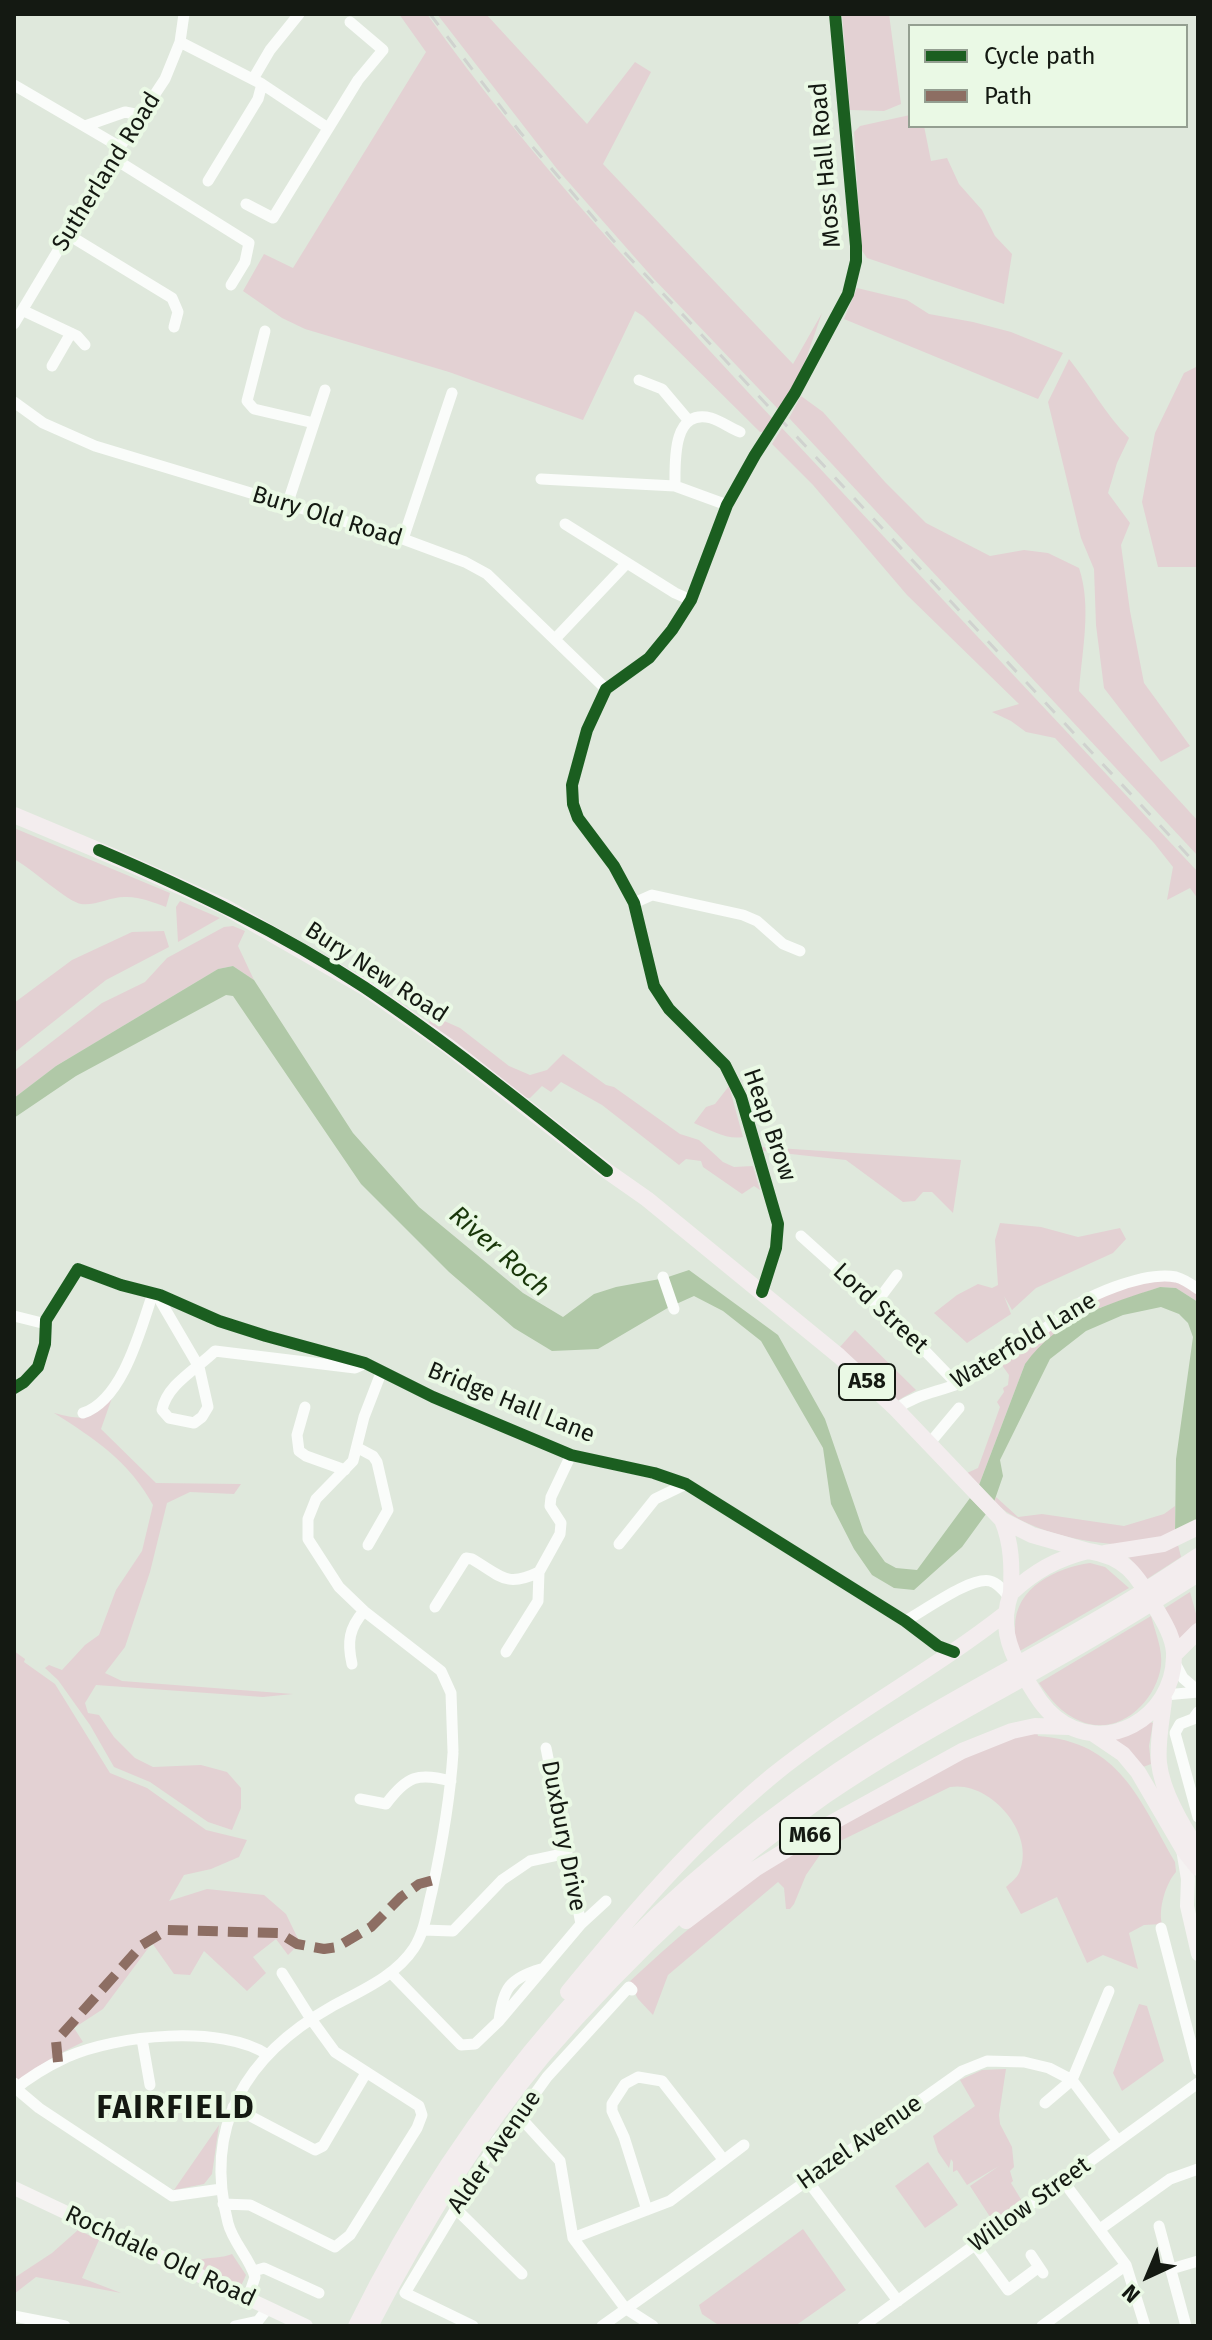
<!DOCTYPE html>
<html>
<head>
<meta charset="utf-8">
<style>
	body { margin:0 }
	#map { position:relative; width:1212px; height:2340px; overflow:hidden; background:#dfe8dc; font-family:"Fira Sans",sans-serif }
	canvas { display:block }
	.frame { position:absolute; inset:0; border:16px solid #141912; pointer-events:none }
	.legend { position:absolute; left:908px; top:24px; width:280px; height:104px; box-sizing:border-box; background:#eaf9e5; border:2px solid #949f91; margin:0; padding:10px 14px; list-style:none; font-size:24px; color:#141912 }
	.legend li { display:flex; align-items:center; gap:16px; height:40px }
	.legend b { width:40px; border:2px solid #949f91 }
	.north { position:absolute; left:1108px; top:2236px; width:80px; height:80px; -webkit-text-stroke:6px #eaf9e5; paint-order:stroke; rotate:224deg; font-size:22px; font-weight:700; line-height:32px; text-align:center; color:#141912 }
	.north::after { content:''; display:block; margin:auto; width:28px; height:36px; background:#141912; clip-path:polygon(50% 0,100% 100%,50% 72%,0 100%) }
</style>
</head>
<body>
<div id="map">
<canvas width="1212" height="2340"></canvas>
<div class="frame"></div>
<ul class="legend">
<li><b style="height:10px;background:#1b5e20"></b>Cycle path</li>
<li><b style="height:10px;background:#8d6e63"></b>Path</li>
</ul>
<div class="north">N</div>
</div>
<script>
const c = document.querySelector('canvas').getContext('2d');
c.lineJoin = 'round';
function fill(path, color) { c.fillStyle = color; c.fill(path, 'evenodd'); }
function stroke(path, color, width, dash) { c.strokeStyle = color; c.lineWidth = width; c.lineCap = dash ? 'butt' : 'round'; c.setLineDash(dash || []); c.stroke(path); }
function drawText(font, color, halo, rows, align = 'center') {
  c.font = font + ' "Fira Sans",sans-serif'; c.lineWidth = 8; c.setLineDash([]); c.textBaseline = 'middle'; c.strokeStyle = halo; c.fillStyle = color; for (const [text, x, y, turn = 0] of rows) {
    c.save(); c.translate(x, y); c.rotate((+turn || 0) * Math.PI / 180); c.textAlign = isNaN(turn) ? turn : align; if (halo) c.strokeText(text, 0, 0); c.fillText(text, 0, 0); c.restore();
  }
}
fill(new Path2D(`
	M399,14H427C530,159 652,288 773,419L763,432H760L643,316L635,311L583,420L449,372L305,329L282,318L243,291L264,254L293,268L426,52Z
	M437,14H486L587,124L635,62L651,72L603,164L793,364L822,313L800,376L779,410L653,278L557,169Z
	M842,14H889L901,104L884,111L850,110Z
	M910,115V126H924L931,161L947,158L959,184L982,210L995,236L1012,254L1004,304L867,258L861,249L854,132L860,126Z
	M857,288L907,300L929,314L973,322L1011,332L1063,353L1038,399L844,319Z
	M1069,359C1090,385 1105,414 1129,438L1117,463L1108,493L1130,523L1121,545L1130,611L1144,683L1190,746L1161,762L1104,688L1096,625L1094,569L1081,538L1048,402Z
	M1198,366V565L1196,567H1158L1142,502L1155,433L1184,373Z
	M801,396L823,412L885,482L926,523L990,556L1024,550L1048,553L1079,568C1092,607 1082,650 1079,691L1198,821V856L789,418Z
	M782,428L1198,872V899L1190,888L1167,900L1173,867L1154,843L1055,738L1026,732L1011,721L992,712L1019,704L907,595L813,485L772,444Z
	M14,828L170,893L166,907C153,902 138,896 124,897C110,897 95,906 81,904C68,902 31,868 14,859Z
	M180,901L220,918L178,942L176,907Z
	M233,926L245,931L238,946L254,980L233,966L218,969L56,1066L14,1098V1071L102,1003L145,982L167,958L224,927Z
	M164,931L169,947L106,980L14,1053V1003L72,960L132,932Z
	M433,1016L460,1028L509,1066L530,1075L547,1070L563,1054L606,1085L614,1087L680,1134L699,1140L723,1162L734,1167L753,1166L760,1190L754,1186L742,1194L703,1167L701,1161L686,1159L679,1165L602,1105L561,1082L551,1092L542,1086L530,1098H525L427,1025Z
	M729,1086L743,1137C727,1140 710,1130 694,1123L706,1107L715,1104Z
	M762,1147L961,1160L953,1213L932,1192H923L915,1201L903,1202L846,1160L763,1151Z
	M1000,1223L1041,1227L1078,1237L1120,1228L1126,1239L1113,1253L1036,1288L1012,1310L1004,1296L1011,1314L967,1343L934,1313L957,1295L978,1284L992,1288L998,1285L995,1240Z
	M1152,1280L1182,1281L1198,1292V1302L1176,1288L1160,1287L1079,1315L1025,1364L979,1485L967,1473L978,1468L1000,1407L997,1402L1004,1392L1003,1388L1008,1385L1009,1375L1001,1364C1047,1331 1094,1291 1152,1280Z
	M855,1330L916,1390L895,1402L839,1348Z
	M113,1395L101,1429L156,1483L241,1484L234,1494L190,1492L167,1503L150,1572L125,1647L105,1673L122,1681L293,1694L263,1697L96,1685L85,1703L88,1713L99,1715L114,1737L135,1758L153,1767L201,1765L227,1772L241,1788V1808L232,1830L208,1822L150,1782L114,1767L90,1725L58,1680L45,1668L49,1665L62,1670L85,1645L99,1635L116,1590L142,1551L153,1505C129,1461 95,1439 54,1413C86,1421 91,1421 113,1395Z
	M996,1497L1018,1517L1042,1514L1124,1526L1164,1514L1175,1506V1533C1163,1537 1150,1543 1138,1544C1095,1547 1026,1532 994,1502Z
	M1178,1545L1181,1557L1147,1579L1127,1555Z
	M1090,1563L1105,1567L1129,1588L1018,1652C1017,1644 1014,1635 1015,1627C1015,1587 1056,1568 1090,1563Z
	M1190,1592L1198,1621L1179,1640L1165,1608Z
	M1151,1616C1155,1631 1163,1650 1161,1666C1156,1702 1118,1738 1080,1721C1061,1713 1050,1699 1039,1683Z
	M14,1651L25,1659L24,1662L55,1684L110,1773L147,1788L206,1830L247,1840L239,1857L211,1869L184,1875L169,1901L207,1889L264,1895L286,1914L300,1943L288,1955L276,1939L253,1957L266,1973L247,1991L204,1951L190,1975L174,1974L152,1943L103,2009L74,2028L83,2042L57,2055L18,2080L14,2075Z
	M1150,1722L1153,1723L1149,1746L1151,1764L1143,1767L1114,1739Z
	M1037,1732L1038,1736C1120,1742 1139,1799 1175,1862L1176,1872C1166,1883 1158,1909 1162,1924L1144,1925L1129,1933L1138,1969L1103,1955L1087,1963L1057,1897L1021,1914L1006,1887C1010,1883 1017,1878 1019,1873C1037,1834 990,1780 950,1787L824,1849L806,1875L794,1904L790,1909H786L784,1888L778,1882L668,1975L653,2015L638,1999L629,1982C674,1940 720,1901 771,1866C809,1840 852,1820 893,1797C937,1771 986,1742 1037,1732Z
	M1139,2004L1147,2006L1164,2061L1122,2091L1113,2073Z
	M1006,2069L999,2115L1000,2124L1012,2147L1014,2167L1010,2171L1013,2181L1011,2183L1022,2201L992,2220L970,2186L999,2166L967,2185L957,2170L953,2172V2162L951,2159L949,2168L938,2152L933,2136L975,2106L960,2080L982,2070Z
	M219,2125L212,2174L204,2184L174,2190Z
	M928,2162L958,2205L925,2228L895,2186Z
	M803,2229L846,2290L795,2326H720L702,2314L699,2305Z
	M78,2230L99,2240L82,2278L121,2293L36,2277L14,2294V2278L52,2253Z
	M232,2254L246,2275L241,2286L191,2264C204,2255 217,2260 232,2254Z`), '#e3d1d3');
fill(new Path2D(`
	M233,966L254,980L353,1133L419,1207L523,1293L563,1317L594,1294L616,1287L660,1279L671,1306L598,1349L552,1351L514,1328L449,1272L361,1184L233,996L226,995L76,1076L14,1118V1098L56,1066L218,969Z
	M689,1270L778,1335L825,1419L864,1533L885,1562L896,1568L917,1570L970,1498L986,1514L962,1547L914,1590L894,1588L872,1575L854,1549L831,1504L823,1448L761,1341L723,1311L694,1296L674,1305L665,1278Z
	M1160,1287L1176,1288L1198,1302V1520L1175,1533L1176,1459L1193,1337L1188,1323L1179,1314L1161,1307L1123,1315L1086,1331L1050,1359L1000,1460L1003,1476L994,1502L979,1485L1025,1364C1058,1318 1108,1304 1160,1287Z`), '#b0c8a7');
stroke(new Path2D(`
	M180,42L262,84L328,128
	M253,79L270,50L299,14
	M14,85L120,147
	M85,126L125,112L140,115
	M113,158L249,243L245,262L231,285
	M208,181L258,99L262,84
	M246,204L273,218L358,80L383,50L350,22
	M67,234L172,298L178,312L174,327
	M24,311L77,336L85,345
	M14,324L120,147L165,79L180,42L184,14
	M265,331L247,401L254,409L314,423
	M52,366L71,333
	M639,380L662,389L689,421
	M14,402L43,423L95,446L403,539L465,562L487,574L606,689
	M541,479L675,486L727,505
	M675,486C675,462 672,408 711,418C721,421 730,428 740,432
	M287,505L325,390
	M565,524L675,593L691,600
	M403,539L452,393
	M555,639L627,563
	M634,903L652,895L743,915L757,921L783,944L800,951
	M801,1236L902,1327L957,1384
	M663,1277L674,1309
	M762,1292L776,1248L778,1224L741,1097L725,1065L669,1009L654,986L634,903L614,866L578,818L573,804L572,785L587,730L606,689L649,658L672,630L691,600L727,505L755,455L795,393L848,294L856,261V246L835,14
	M160,1295L161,1302L199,1367L208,1407L202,1417L194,1423L169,1418L162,1410C167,1384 197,1369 215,1351L355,1368L364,1364
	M876,1303L897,1275
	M14,1316L46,1324
	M381,1373L364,1417L353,1461L316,1499L308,1519V1539L339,1587L364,1611L441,1671L451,1693L453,1751
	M14,1388L24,1382L38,1367L45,1344L46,1320L78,1269L121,1285L160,1295L219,1321L266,1336L365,1363L433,1397L571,1455L654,1473L686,1484L905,1621L938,1646L954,1652
	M305,1407L297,1435L299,1451L306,1456L345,1470
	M896,1409C919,1393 936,1393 960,1383C995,1367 1028,1339 1060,1318C1082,1296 1145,1271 1176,1277C1184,1279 1191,1284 1198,1289
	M83,1413C123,1400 141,1328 153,1293
	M929,1444L959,1408
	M358,1448L373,1456L377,1462L388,1510L368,1545
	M619,1544L655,1499L686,1484
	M435,1607L466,1558L472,1559C501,1576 506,1588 539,1572
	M905,1621C924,1611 971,1576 990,1581C998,1583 1004,1591 1009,1597
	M506,1652L538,1601L539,1572L560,1534L561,1523L550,1506L551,1497L571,1455
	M1174,1661L1183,1678L1198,1691
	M352,1664C347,1642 349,1628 364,1611
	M1165,1695L1198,1692
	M1198,1712L1193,1719L1180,1724L1175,1733L1198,1817
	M546,1748L581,1924
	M360,1799L386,1804C407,1776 418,1772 451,1781
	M1161,1928L1198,2070
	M423,1930L453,1931L502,1880L530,1861L567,1853
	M391,1973L461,2045L475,2044L499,2021L581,1924L606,1901
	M499,2021C503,1988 510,1978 541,1969
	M142,2039L150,2085
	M14,2083L20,2092L39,2108L172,2196L221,2189
	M14,2090C28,2078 50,2065 67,2057C116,2035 222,2024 268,2055
	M1045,2103L1072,2080L1109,1991
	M233,2107L315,2150L323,2146L366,2073
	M519,2116L560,2161L573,2238L625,2308L653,2326
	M807,2180L898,2301
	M1063,2181L1126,2265L1145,2326
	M223,2204L250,2205L335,2247L350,2235L417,2128L422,2115L419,2106L335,2052L311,2019L282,1973
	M455,2208L522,2274
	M647,2210L624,2137L612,2111V2104L625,2084L638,2077L662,2081L723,2159
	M1159,2226L1186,2326
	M1100,2229L1170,2179L1198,2169
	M573,2238L670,2201L744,2145
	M975,2245L1008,2290L1039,2267
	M1031,2255L1043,2273
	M1171,2269L1198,2261
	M254,2271L264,2268L319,2293
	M248,2298L255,2277C250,2258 233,2243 228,2223C203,2126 246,2055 331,2007C360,1991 395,1977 414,1948C425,1931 427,1910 432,1891C442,1845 450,1800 453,1753
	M14,2316L65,2326
	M235,2326L258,2321L268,2308
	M473,2326L405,2293L497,2140L519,2116L547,2077L629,1987L632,1990
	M602,2326L962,2071L987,2061L1024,2062L1049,2068L1072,2080L1118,2141
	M863,2326L1198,2083
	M1042,2326L1126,2265`), '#fafcfa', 11);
stroke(new Path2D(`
	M1183,1849L1188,1879L1187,1906L1198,1954
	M14,2188L306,2326`), '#f5f3f2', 14);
stroke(new Path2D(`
	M14,815L119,859L225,907L364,987L448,1046L607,1171L647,1199L839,1356L896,1409L1002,1520L1032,1535L1088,1551
	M1002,1520C1012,1544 1012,1567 1011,1593
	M1088,1551C1129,1557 1138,1578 1158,1612C1166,1625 1175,1641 1174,1657C1173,1718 1105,1757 1056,1718C1041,1706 1033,1690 1023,1674C1008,1647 1000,1623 1011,1593C1035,1571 1056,1559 1088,1551Z
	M1105,1553L1163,1544L1198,1527
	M1174,1655L1198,1631
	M1164,1700C1162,1720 1157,1742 1159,1763C1162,1791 1182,1826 1198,1849
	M1092,1733L1123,1754L1138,1772L1183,1849L1198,1868
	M686,1921L755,1869L824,1827L962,1751L1012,1731L1035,1726L1069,1727
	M568,1992C631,1915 695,1840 772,1776C846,1716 931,1672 1006,1613
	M356,2326C465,2103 631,1908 839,1770C928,1710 1024,1663 1116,1608C1144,1592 1171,1574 1198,1556
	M370,2326C417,2235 476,2136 542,2057C626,1960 720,1869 825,1796C896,1747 973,1707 1048,1664C1099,1636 1149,1605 1198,1574`), '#f3edee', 16);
stroke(new Path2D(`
	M430,14L520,132L612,239L1198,866`), '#d0d2cf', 3, [14, 14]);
stroke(new Path2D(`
	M58,2062L56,2041L142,1945L167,1930L279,1933L297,1944L324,1949L337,1947L371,1927L401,1897L419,1884L434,1880`), '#8d6e63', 10, [20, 10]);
stroke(new Path2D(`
	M99,850C190,889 280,932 364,987C448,1043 527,1107 607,1171
	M762,1292L776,1248L778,1224L741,1097L725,1065L669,1009L654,986L634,903L614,866L578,818L573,804L572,785L587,730L606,689L649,658L672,630L691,600L727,505L755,455L795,393L848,294L856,261V246L835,14
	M14,1388L24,1382L38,1367L45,1344L46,1320L78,1269L121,1285L160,1295L219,1321L266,1336L365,1363L433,1397L571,1455L654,1473L686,1484L905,1621L938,1646L954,1652`), '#1b5e20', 12);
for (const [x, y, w] of [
	[867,1382,56],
	[810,1836,60]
]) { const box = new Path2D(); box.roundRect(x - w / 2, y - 18, w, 36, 6); c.fillStyle = '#eaf9e5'; c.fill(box); stroke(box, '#141912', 2); }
drawText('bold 22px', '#141912', null, [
	["A58",867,1382],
	["M66",810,1836]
]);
drawText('24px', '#141912', '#eaf9e5', [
	["Moss Hall Road",826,165,-95],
	["Sutherland Road",107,172,-58],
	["Bury Old Road",327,517,17],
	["Bury New Road",376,973,33],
	["Heap Brow",769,1125,71],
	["Lord Street",880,1309,43],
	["Waterfold Lane",1024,1341,-31],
	["Bridge Hall Lane",511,1403,22],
	["Duxbury Drive",563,1836,79],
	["Hazel Avenue",860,2143,-35],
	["Alder Avenue",495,2152,-55],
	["Willow Street",1030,2205,-36],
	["Rochdale Old Road",160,2257,25]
]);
drawText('italic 26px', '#19370a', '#eaf9e5', [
	["River Roch",499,1252,41]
]);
c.letterSpacing = '2px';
drawText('bold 32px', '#141912', '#eaf9e5', [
	["FAIRFIELD",176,2109]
]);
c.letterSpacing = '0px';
</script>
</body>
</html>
